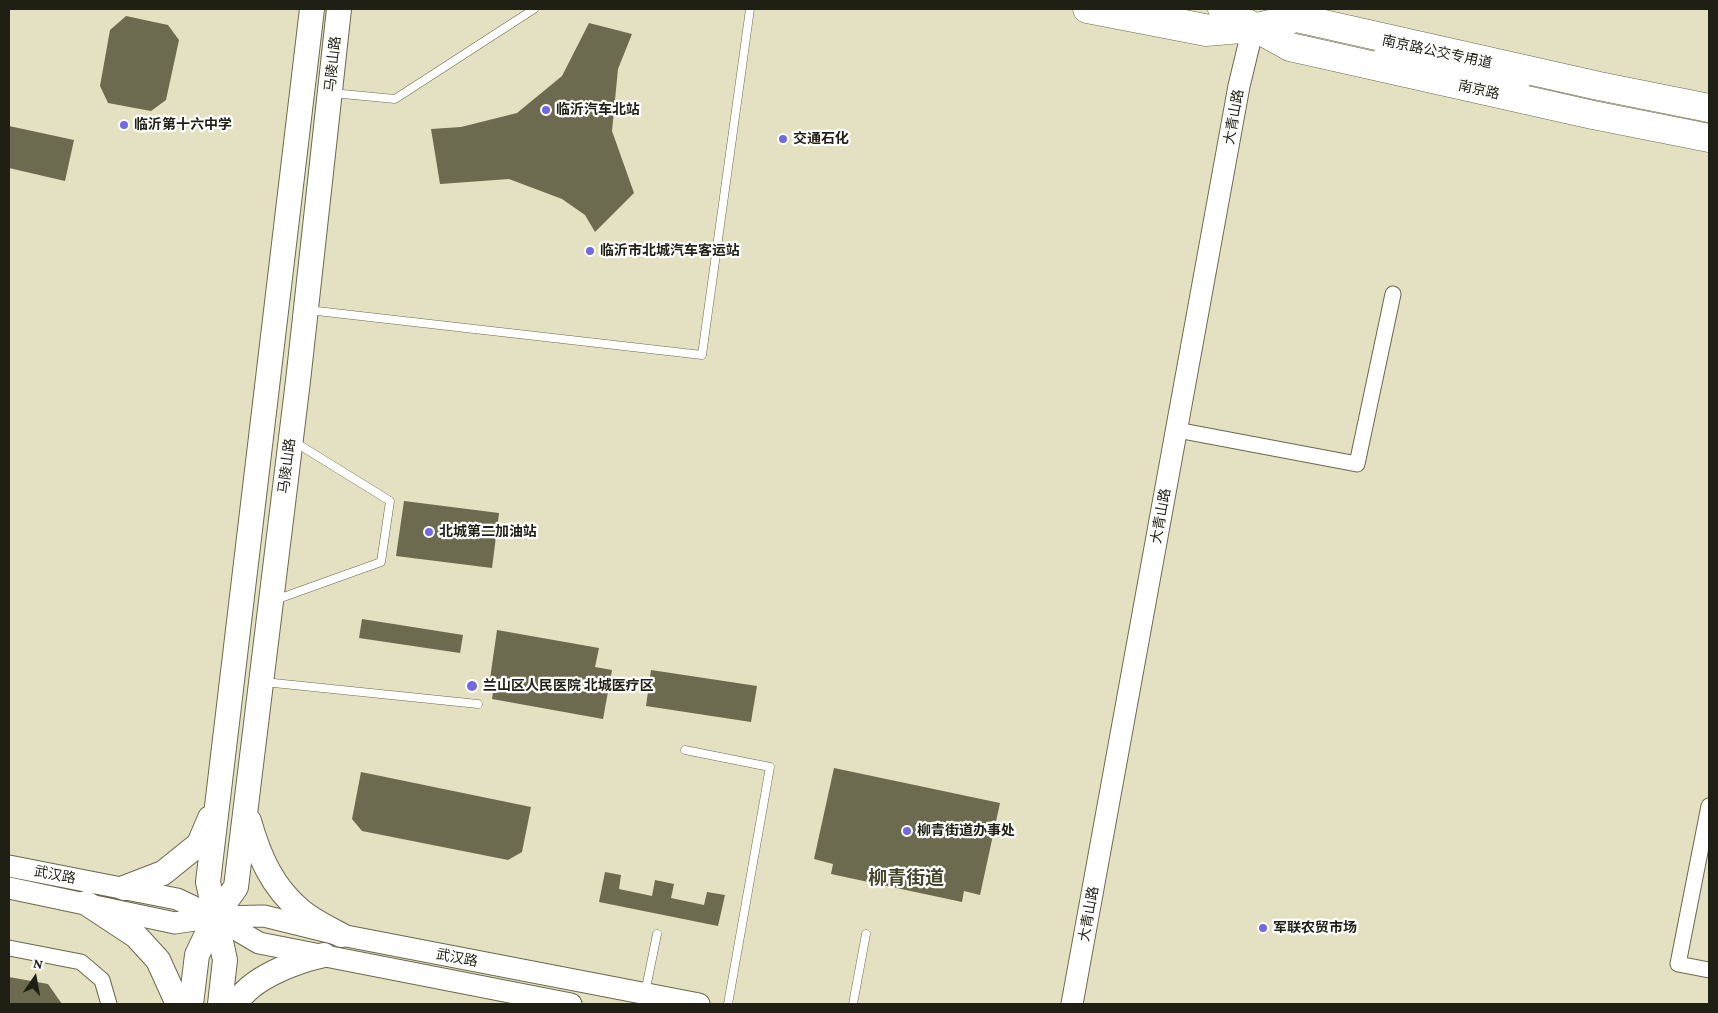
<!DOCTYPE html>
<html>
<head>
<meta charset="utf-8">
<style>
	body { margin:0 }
	#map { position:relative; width:1718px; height:1013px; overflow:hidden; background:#e4e1c2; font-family:"Crimson Pro",serif }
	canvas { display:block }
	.frame { position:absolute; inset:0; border:10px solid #201f14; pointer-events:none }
	.north { position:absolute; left:10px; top:953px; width:50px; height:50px; -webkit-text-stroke:4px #fff; paint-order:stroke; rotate:12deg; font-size:14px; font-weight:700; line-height:20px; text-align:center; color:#201f14 }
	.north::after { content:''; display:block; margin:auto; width:18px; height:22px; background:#201f14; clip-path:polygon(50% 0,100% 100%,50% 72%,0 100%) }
</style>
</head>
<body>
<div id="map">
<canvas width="1718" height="1013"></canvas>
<div class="frame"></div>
<div class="north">N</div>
</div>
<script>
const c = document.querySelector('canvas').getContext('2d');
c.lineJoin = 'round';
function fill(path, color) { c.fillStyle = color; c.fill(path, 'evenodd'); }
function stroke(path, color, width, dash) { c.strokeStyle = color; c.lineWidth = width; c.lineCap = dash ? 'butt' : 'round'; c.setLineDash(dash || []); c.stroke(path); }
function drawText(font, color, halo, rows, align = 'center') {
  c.font = font + ' "Crimson Pro","Noto Sans SC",serif'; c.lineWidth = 4.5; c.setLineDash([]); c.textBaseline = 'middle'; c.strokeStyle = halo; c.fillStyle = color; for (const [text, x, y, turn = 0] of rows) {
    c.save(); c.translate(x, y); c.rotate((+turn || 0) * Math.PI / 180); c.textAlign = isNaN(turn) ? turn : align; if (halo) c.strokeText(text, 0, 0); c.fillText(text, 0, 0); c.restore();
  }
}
fill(new Path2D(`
	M126,16L168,25L179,40L166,100L151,111L108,103L100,86L110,30Z
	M589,23L632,34L618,69L612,131L634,193L595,232L585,215L562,199L509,179L440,184L431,129L461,127L517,113L562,76Z
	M9,126L74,140L65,181L9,168Z
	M404,501L499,513L492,568L396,556Z
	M362,619L463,635L460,653L359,638Z
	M497,630L599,648L595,667L612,670L603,719L492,699L495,680L490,679Z
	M651,670L757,686L751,722L646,706Z
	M834,768L1000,803L980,895L964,891L962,902L831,874L833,864L814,859Z
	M361,772L531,807L522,852L508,860L362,831L352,819Z
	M605,872L621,875L619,889L652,896L655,880L674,884L671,898L704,905L707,892L725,895L718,926L599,902Z
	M9,977L48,984L62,1004H9Z`), '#6c6a4f');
const lane = new Path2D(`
	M1160,9L1210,19
	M1378,53L1526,83
	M332,93L395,99L534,9
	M308,310L702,355L750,9
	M275,600L381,562L390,501L293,441
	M264,682L478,704
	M685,750L770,767L728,1004
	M645,993L657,934
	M853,1004L866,934`);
const street = new Path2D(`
	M1177,430L1357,464L1393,294
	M1709,806L1678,964L1709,970
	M9,948L81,962L102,980L109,1004`);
const secondary = new Path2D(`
	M9,866L177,899L215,917L259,943L571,1004
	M9,888L175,923L215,917L264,916L341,935L699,1004
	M1072,1004L1239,86L1253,28`);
const primary = new Path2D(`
	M249,821C259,856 272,887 301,911C313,921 328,928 341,935
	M124,888L163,873L199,844L210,818
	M86,903L136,936L158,960L178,1004
	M191,1004L197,955L215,917L236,887L298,381L339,9
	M220,1004L225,960L208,882L312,9
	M236,1004C250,978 296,961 324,955`);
const highway = new Path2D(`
	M1087,9L1206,32L1253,28L1297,18L1599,86L1709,108
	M1222,9L1290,47L1593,115L1709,138`);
stroke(lane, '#6b684d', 9);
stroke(street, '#6b684d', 17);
stroke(secondary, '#6b684d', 23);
stroke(primary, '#6b684d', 26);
stroke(highway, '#6b684d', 29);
stroke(lane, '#fff', 8);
stroke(street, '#fff', 15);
stroke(secondary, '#fff', 21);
stroke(primary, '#fff', 24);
stroke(highway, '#fff', 28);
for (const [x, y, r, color] of [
	[546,110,5,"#7168e3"],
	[124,125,5,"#7168e3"],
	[783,139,5,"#7168e3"],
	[590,251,5,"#7168e3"],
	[429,532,5,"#7168e3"],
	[472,686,6,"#7168e3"],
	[907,831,5,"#7168e3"],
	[1263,928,5,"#7168e3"]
]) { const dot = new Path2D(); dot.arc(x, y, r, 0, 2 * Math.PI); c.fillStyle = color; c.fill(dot); stroke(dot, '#fff', 2); }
drawText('14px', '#201f14', '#fff', [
	["南京路公交专用道",1437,52,12],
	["马陵山路",333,64,-84],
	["南京路",1479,90,13],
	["大青山路",1234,117,-80],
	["马陵山路",287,466,-83],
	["大青山路",1161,516,-80],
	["武汉路",55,875,11],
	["大青山路",1089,914,-80],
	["武汉路",457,958,11]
]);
drawText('bold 14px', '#201f14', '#fff', [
	["临沂汽车北站",556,110],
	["临沂第十六中学",134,125],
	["交通石化",793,139],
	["临沂市北城汽车客运站",600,251],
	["北城第二加油站",439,532],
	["兰山区人民医院 北城医疗区",483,686],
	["柳青街道办事处",917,831],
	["军联农贸市场",1273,928]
], 'left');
drawText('bold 19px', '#47442b', '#fff', [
	["柳青街道",906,878]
]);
</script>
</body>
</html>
